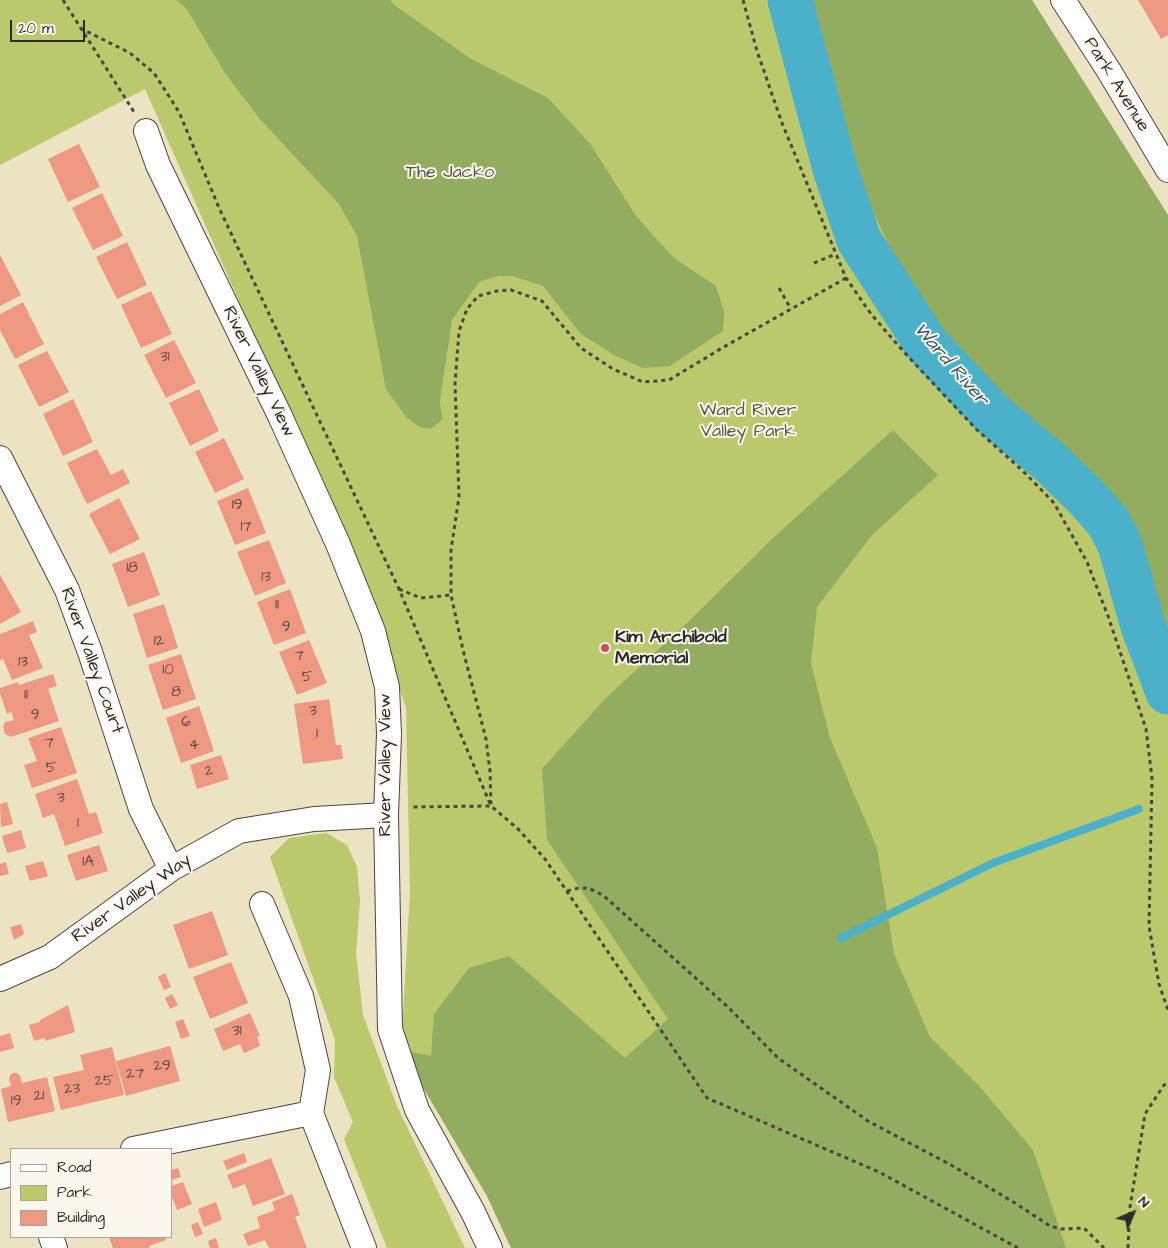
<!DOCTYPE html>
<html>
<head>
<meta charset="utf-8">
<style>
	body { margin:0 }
	#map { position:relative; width:1168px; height:1248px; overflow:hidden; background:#ebe3c2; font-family:"Architects Daughter",sans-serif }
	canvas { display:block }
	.legend { position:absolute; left:10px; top:1148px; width:162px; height:90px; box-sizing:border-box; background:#fbf7ec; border:1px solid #a8a59f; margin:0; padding:6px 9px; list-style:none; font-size:15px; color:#2b2b2b }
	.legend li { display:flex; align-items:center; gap:10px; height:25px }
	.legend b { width:25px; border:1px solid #a8a59f }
	.north { position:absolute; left:1108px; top:1188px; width:50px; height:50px; -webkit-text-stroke:4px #fbf7ec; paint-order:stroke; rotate:45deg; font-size:14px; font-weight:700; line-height:20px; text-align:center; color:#2b2b2b }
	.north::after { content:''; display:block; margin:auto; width:18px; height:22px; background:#2b2b2b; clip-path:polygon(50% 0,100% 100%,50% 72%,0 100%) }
	.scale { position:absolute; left:10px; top:20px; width:75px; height:22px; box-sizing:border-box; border:2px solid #2b2b2b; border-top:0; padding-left:6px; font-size:15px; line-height:18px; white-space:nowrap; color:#2b2b2b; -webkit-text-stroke:4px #fbf7ec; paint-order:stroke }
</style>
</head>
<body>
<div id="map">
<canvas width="1168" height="1248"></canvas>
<ul class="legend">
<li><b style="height:6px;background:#fff"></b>Road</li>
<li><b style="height:14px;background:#b9c96c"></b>Park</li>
<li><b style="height:14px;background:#ef9881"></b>Building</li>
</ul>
<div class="north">N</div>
<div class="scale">20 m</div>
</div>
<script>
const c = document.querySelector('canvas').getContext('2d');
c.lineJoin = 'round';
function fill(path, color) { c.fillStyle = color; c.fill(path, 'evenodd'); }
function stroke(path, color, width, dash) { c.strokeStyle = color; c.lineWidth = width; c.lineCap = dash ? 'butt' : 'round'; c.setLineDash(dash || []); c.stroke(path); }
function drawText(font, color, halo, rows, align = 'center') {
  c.font = font + ' "Architects Daughter",sans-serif'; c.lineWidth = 4; c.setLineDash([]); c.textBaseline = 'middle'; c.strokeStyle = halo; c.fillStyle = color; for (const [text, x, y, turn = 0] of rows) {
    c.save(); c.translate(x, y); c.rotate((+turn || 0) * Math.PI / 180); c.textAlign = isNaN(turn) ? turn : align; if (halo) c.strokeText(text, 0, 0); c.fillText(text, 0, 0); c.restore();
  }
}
fill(new Path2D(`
	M0,0H1032L1168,215V1248H511L487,1196L401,1050L410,893L406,707L336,520L145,89L0,165Z
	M326,833L347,845L357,867L360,901L356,953L363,1015L397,1106L465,1248H387L344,1139L353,1122L334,1077L335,1040L270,857L289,838Z`), '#b9c96c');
fill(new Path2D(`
	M176,0H390L393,4L471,59L548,98L591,145L636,216L674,258L716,286L724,312L723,331L670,366L643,368L614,355L581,334L543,286L512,276H498L479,282L452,320L440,401L442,420L431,429L420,427L407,418L386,389L357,236L339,204L259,118L225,73L186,8Z
	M806,0H1032L1168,215V662L1156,639L1128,532L1112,509L1015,412L915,300L842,146Z
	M893,430L938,475L872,535L817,607L811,663L830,738L877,848L894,954L930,1037L981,1088L1033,1150L1066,1248H511L487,1196L401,1050L431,1056L434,1014L469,968L509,956L625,1058L668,1019L547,840L542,769L605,699L688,622L774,537Z`), '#92ad60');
stroke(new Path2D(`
	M841,938L993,863L1139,809`), '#4bb1ca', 8);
stroke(new Path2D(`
	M790,0L835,169L859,240L927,345L991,413L1050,462L1089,500L1109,523L1120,545L1143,626L1168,692`), '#4bb1ca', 45);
fill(new Path2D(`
	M1138,0H1168V35L1161,39Z
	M79,144L100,187L68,202L48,159Z
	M102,193L123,236L93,250L72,208Z
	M127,242L147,285L117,299L96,257Z
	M0,255L21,295L0,306Z
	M151,291L172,334L141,348L121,305Z
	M23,302L44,344L15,359L0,330V314Z
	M174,340L196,383L166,398L144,355Z
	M47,351L69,392L39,407L18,365Z
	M199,389L219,431L190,446L169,403Z
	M73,399L93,442L63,456L43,414Z
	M224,438L244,479L215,493L195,452Z
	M97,449L111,475L123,469L130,483L87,504L67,463Z
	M248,488L266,533L235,545L217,501Z
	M119,498L140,539L110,554L89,514Z
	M269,540L286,583L255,596L237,552Z
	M144,552L160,595L128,607L112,564Z
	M0,575L21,612L0,624Z
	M290,589L306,633L274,645L257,602Z
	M164,604L178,648L147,658L133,614Z
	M33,621L37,632L29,635L43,668L12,680L3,659L0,660V634Z
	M309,640L327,683L297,695L279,652Z
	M181,654L196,699L163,710L148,665Z
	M53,674L57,686L48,689L59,721L11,737L5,734L3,727L5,722L14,720L11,712L7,714L0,693V688L18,682L19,685Z
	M329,699L336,745H341L343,759L303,764L294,704Z
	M199,706L214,751L181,763L166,718Z
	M61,727L77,773L32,788L24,765L37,761L28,738Z
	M221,755L229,779L197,789L190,765Z
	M77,779L89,814L96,812L103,833L65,846L54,814L43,818L35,794Z
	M7,802L13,824L1,827L0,804Z
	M21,830L26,848L7,853L2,836Z
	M99,845L108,871L76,881L67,855Z
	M43,861L48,876L30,881L25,866Z
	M6,862L9,874L0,876V864Z
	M212,911L228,955L189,969L173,925Z
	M21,924L24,934L14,940L10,927Z
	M231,962L248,1003L210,1019L193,977Z
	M165,973L171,987L164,990L158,977Z
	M172,994L178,1005L170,1009L165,998Z
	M68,1005L75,1032L45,1041V1038L34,1041L29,1025L40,1022V1020Z
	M250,1013L260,1036L257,1037L260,1046L244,1053L240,1044L223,1051L214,1029Z
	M183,1019L190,1036L181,1039L175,1022Z
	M10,1033L14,1048L0,1052V1036Z
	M170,1046L180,1081L126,1096L116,1061Z
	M112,1047L124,1095L61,1110L53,1077L84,1070L80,1055Z
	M13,1073H17L20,1076L22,1083L47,1077L55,1111L8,1122L1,1089L11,1086L9,1079L10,1075Z
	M244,1153L247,1162L227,1170L223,1161Z
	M271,1158L285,1194L253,1206L245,1184L233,1189L227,1175Z
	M178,1168L181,1177L172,1180L171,1170Z
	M183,1182L192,1204L177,1210L171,1194V1186Z
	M292,1194L300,1215L295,1217L307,1248H269L265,1240L248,1246L243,1234L260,1228L257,1217L275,1210L272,1202Z
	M216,1202L222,1220L204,1227L198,1209Z
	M198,1222L203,1234L195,1237L191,1225Z
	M109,1237H165L166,1240L149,1246L150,1248H113Z
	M216,1238L219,1248H210L208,1241Z`), '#ef9881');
const street = new Path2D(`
	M1063,0L1109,71L1168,170
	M146,131L158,165L280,416L338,544L373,631L387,687L389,734L386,815L390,1029L417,1110L473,1212L490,1248
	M0,458L67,590L90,652L141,809L171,869
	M262,904L301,996L318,1070L311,1113L364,1248
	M0,979L50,957L171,869L239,831L314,819L386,815
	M133,1149L311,1113
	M0,1177L11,1174
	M51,1237L55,1248`);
stroke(street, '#484742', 26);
stroke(new Path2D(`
	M63,0L134,112
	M743,0L757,51L782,123L846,278L871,314L903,351L976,429L1023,471L1054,503L1087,562L1108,616L1146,729L1152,778L1149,926L1159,984L1168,1010
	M80,28L130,53L154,73L179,112L220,210L399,589L491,806L410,807
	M814,263L836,254
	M846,278L722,348L669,380L643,382L613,369L581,348L542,301L511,290L497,291L478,296L467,309L459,331L455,384L459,497L451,550V595L463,650L486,739L490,771L491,806L518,829L545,859L707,1098L879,1172L1018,1248
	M779,288L791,309
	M399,589L421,598L451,595
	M567,891C584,886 589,887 604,896L728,1007L778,1058L868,1121L951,1165L1015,1203L1050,1226L1061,1229L1084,1228L1104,1248
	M1128,1248L1130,1207L1145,1114L1164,1085L1168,1083`), '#484742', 3, [4, 4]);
stroke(street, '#fff', 24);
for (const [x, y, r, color] of [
	[605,648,5,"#d1495b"]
]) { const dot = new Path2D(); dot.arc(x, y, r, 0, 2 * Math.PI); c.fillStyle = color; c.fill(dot); stroke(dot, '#fbf7ec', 2); }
drawText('15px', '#5c4640', null, [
	["31",165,358],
	["19",237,506],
	["17",246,528],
	["18",132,569],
	["13",266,578],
	["11",277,606],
	["9",286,628],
	["12",159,642],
	["7",299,657],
	["13",23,663],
	["10",168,671],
	["5",307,678],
	["8",176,693],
	["11",26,696],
	["3",313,712],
	["9",35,716],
	["6",186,723],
	["1",317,735],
	["7",49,744],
	["4",194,746],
	["5",51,769],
	["2",209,772],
	["3",61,799],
	["1",78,824],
	["1A",88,863],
	["31",237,1032],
	["29",162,1067],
	["27",135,1075],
	["25",104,1082],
	["23",72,1090],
	["21",39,1097],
	["19",16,1102]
]);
drawText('18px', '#2b2b2b', '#fbf7ec', [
	["Park Avenue",1116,85,58],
	["River Valley View",258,372,64],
	["River Valley Court",91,661,70],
	["River Valley View",386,765,-90],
	["River Valley Way",132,899,-35]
]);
drawText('18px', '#565a3e', '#fbf7ec', [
	["The Jacko",450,173],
	["Ward River",748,411],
	["Valley Park",748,432]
]);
drawText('bold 18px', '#2b2b2b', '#fbf7ec', [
	["Kim Archibold",615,638],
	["Memorial",615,659]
], 'left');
drawText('italic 19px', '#365a63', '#fbf7ec', [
	["Ward River",950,365,49]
]);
</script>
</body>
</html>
